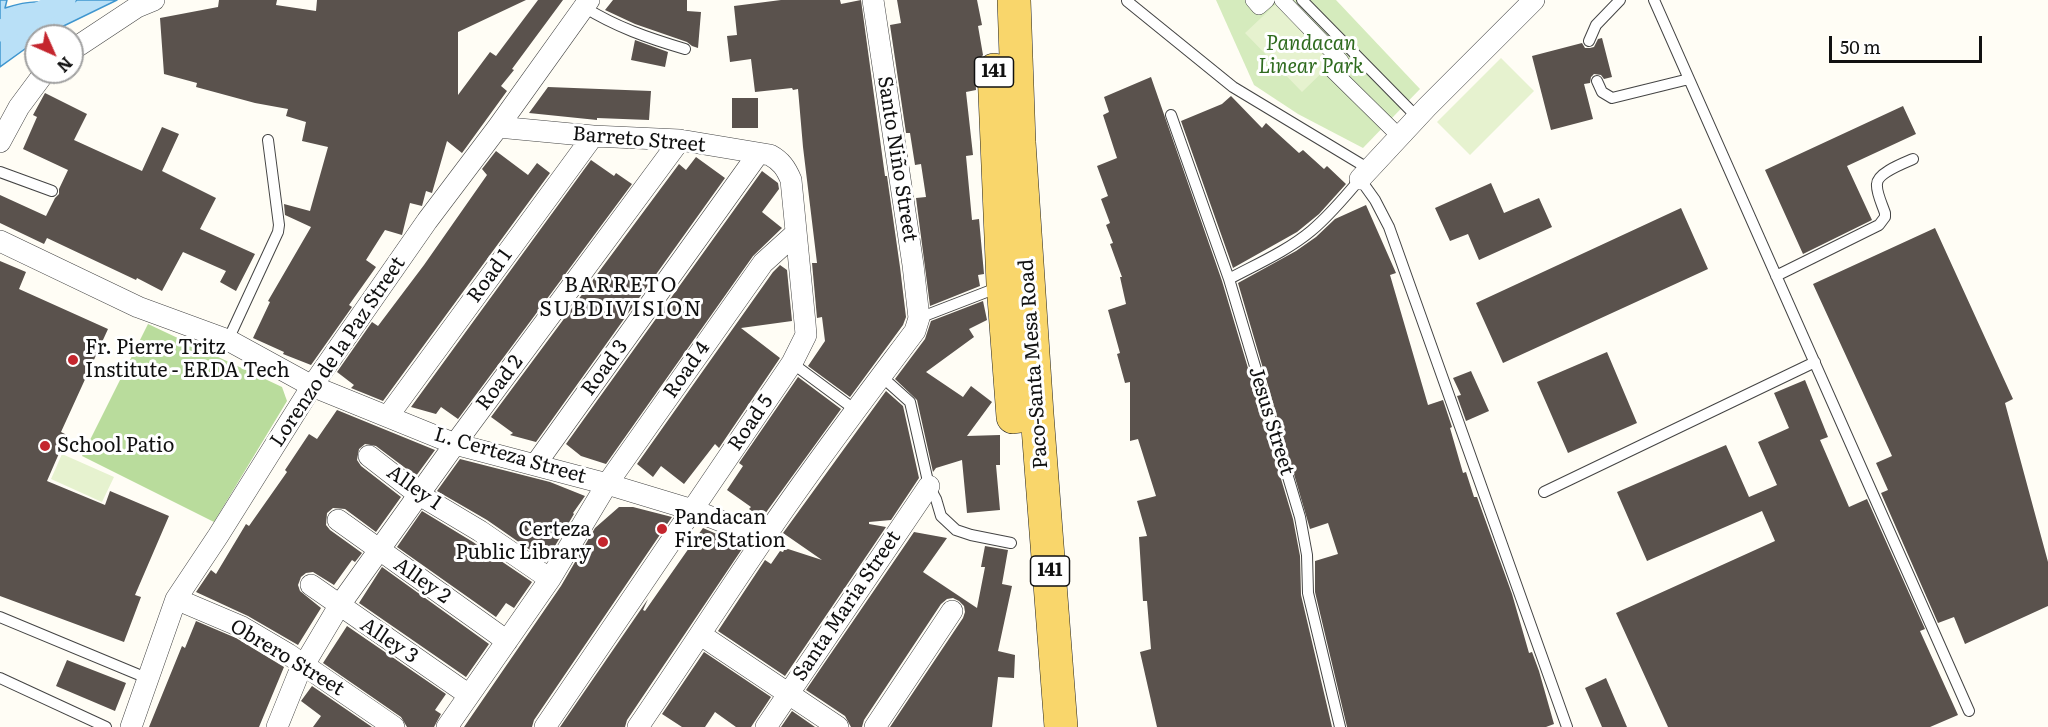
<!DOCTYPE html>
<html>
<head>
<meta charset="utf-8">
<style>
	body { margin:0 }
	#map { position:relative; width:2048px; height:727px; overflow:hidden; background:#fffdf5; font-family:Literata,serif }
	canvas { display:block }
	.north { position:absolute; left:24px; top:24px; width:60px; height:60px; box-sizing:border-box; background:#fff; border:2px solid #a0a0a0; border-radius:50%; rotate:135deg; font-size:16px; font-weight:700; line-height:24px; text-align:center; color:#111 }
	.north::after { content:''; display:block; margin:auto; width:21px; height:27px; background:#c4262e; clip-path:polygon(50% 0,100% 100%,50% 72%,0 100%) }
	.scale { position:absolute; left:1829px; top:36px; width:153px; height:27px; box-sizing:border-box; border:3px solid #111; border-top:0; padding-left:8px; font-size:18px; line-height:21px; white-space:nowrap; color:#111; -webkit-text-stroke:4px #fff; paint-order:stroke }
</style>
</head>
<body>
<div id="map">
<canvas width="2048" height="727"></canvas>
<div class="north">N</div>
<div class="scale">50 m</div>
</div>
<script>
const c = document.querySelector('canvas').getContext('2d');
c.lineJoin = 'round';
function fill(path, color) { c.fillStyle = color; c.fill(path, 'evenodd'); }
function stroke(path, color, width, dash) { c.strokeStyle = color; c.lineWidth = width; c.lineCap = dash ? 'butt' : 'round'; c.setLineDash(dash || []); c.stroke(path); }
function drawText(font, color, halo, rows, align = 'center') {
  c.font = font + ' Literata,serif'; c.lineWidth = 6; c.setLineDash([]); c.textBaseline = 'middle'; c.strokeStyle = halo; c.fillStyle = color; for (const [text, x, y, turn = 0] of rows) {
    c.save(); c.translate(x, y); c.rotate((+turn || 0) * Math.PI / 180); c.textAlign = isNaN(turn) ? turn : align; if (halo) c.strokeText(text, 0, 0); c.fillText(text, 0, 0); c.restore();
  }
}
fill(new Path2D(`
	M1216,0H1336L1420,89L1363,148L1298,114L1254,85Z`), '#d5ebbd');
fill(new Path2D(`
	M148,324L282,387L287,401L214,522L82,456Z`), '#b9dc9c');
fill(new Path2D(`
	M1278,2L1334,61L1302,92L1245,33Z
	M1501,58L1534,91L1470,155L1437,122Z
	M62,454L114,477L102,502L51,479Z`), '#e6f2cf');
const water = new Path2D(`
	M0,0H7L5,8C30,0 43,0 69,7L77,0H117L43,36H36V41L0,67Z`);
fill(water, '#b9e0f7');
stroke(water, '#3f96cf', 1.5);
stroke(new Path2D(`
	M0,31L65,0`), '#b9e0f7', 21);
fill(new Path2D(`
	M219,0H277L276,5L316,11L317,0H526L458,32V95L490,52L496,56L538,0H563L512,69L514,70L501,86L507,91L462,153L447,141L432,193L426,191L422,206L410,203L402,235L385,230L366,260L376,267L349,305L352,307L311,365L283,354L284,352L253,338L270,302L268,301L311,227L285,215L284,204L310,211L328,147L302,141L306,122L286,116L288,109L255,103L196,87L197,83L164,74L160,18L218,7Z
	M613,0H687V11L701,12L698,48L692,46L687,42L635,24L605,10Z
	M781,0H840L841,4L861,0L885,176H887L900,267L906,317L903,325L850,397L808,366L825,341L822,317L817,318L812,263H817L803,147L798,89L793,90L792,88L755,92L751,59L730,62L727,36L737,35L734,6Z
	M897,0H977L982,25L978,26L983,55L977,62L975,70L976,90L966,92L973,155L966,156L972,220L979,219L984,274L978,275L980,286L930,306L916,198L926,197L921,164L915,165L910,133H906L890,25L901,23Z
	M1602,38L1612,77L1604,79L1601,75L1594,74L1591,77L1590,83L1584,84L1593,119L1551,130L1532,56L1582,43L1585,48H1590L1594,47L1598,39Z
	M635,40L668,52L665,67L631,60Z
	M1151,77L1222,281L1293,519L1300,556L1301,595L1332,727H1157L1140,652L1151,649L1147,601H1143L1139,537L1147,536L1137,501L1156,496L1138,439L1130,441V382L1125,383L1117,354L1120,353L1108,310L1126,304L1120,277H1122L1110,244L1113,243L1106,225L1110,223L1101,199L1108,196L1097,166L1117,158L1103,115L1109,112L1104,97Z
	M548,87L651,91L649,120L597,118V120L529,113Z
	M45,93L87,114L74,140L142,171L162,127L179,134L162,171L216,198L200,229L255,254L236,291L220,282L226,271L183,252L162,291L137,278L136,280L47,238L44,244L0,223V195L46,216L55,198L59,194V189L68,170L23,149L37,117L33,115Z
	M1231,96L1262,128L1266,123L1299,153L1303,150L1324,169L1327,166L1346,184L1319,214L1297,232L1233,268L1181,121L1222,104Z
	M732,98H758V128H732Z
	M1903,106L1916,134L1847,166L1872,220L1803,254L1765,170Z
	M496,151L528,175L537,163L550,173L383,401L351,388L354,385L337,372L372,322L378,326L424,265L487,175L482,169Z
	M696,157L725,178L536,442L510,435L513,433L491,417L679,164L686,170Z
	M591,160L614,176L616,173L632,184L458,419L441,407L436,414L411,407Z
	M762,171L778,183L779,189L762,212L782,228L753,256L606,464L581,456L566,444Z
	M1491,183L1504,213L1539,198L1552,227L1479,260L1468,234L1450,241L1435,208Z
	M1366,205L1396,273L1390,275L1428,405L1443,400L1452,427L1450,428L1463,473L1466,472L1474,497H1477L1512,594L1529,653L1532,652L1539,671L1554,724L1546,727H1347L1315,592V561L1338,554L1328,523L1310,529L1238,283L1296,251L1316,237L1335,219Z
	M1681,208L1708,269L1503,363L1476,303Z
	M1935,228L2013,399L2005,403L2048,562V606L1965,644L1954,617L1938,623L1881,493L1888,490L1876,463L1892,456L1813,284Z
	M0,261L26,272L19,289L108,329L61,432L67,435L47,481L105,505L110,491L169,516L135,595L141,597L124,642L0,596Z
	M780,265L787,270L792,321L741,328L780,358L719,448L715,444L684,484L661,466L653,477L637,464L773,272Z
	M983,301L987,320L969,329L974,337L926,372L963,397L971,386L992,402L967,436L1000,435V465H996L1000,510L967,513L962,460L936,468L933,472L917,400L895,379L925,339L931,321Z
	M1607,352L1637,423L1568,453L1537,382Z
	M1471,371L1489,411L1466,421L1457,396L1461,395L1453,378Z
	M798,377L841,409L762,518L749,509L751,507L727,490L743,466L739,463Z
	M1805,380L1828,437L1820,440L1849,507L1867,499L1925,629L1920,631L1958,715L1930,727H1668L1616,613L1775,541L1762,511L1647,561L1617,492L1726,445L1749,497L1777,485L1758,442L1789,428L1774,393Z
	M886,391L903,406L919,478L891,520L869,522V524L886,527L785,676L718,631L765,560L771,564L780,551L783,552L785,548L822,560L783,533Z
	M337,410L435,450L416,476L376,446L365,444L359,449L357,460L361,466L401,497L376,532L345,509L333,508L327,513L326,525L330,530L362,553L355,562L352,560L334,585L313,572L306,573L301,577L298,585L300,591L321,608L298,645L248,616L196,592L211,570L216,574L246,524L249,526L287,472L285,470L309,434L317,439Z
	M460,459L550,482L585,496L573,513L574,514L546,561L487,520L437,491Z
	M619,507H633L672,517L534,720L532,727H464L561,586L595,528Z
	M422,511L473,542L532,582L514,608L506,603L496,617L397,547Z
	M703,528L744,546L627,720L625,727H560L648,599L643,610L645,611Z
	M914,532L947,538L923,572L977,608L985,567H981L985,546L1008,550L1002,584L1012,586L998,651L1015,655L1014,678L998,677L992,727H890L963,618L965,612L964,606L959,601L953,598L947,599L941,604L864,720L862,727H851L845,716L806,690Z
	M382,567L489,644L466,677L359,603Z
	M196,621L236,638L284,667L259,727H149L182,646L185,648Z
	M347,626L446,694L435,710L441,714L434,727H407L401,717L323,663Z
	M704,652L771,697L751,727H736L715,712L705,727H682L662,714Z
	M67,660L126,683L115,711L56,686Z
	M1606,678L1627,727H1602L1585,688Z
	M312,686L372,727H313L321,716L301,701Z
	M792,711L815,727H781Z`), '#5a524d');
const service = new Path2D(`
	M1302,0L1417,117
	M1654,0L1969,711
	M1127,1L1233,87L1369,169
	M584,7C616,27 648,38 685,49
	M1589,41L1596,25L1620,0
	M1597,81L1602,92L1612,98L1689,79
	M1171,115L1229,279L1300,517L1307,555L1308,593L1340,727
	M0,172L52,191
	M1776,276L1879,225L1885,217V213C1882,204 1876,192 1877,184C1877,173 1904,163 1913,159
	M1229,279C1257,264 1287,251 1311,231C1329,216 1345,197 1360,179L1375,200L1389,227L1567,727
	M919,318L989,291
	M228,340L278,232L279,225L268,140
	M792,363L854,409
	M881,376L910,402L929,486L936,499L941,516L956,530L971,535L1011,543
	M1544,492L1815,362
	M0,617L149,679
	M0,678L106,727`);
const pedestrian = new Path2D(`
	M1253,0L1259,7L1267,0
	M1282,0L1341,61L1332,70L1399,136`);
const minor = new Path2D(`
	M72,50L137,7L154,0
	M498,127L593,136L680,140L770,155C781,161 786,168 791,180L805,323L806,335L792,363L545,727
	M0,142L19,107L45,72
	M1360,179L1427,107L1534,0
	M0,241L138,307L228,340L312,386L455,444L607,484L693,510L764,538
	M388,416L593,136
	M369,456L418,494L480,531L550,579
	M535,465L758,154
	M338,520L507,641
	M311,585L469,695
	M176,599L242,627L288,654L394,727
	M701,635L838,727
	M131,727L176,599L218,536L312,386L427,221L498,127L589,0
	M277,727L298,675L339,606L455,444L680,140
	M447,727L550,579L607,484L763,263L795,234
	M638,727C681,664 722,600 765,537C812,467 864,399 915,331L919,318L913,265L873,0
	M766,727L929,486
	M875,727L952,611`);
const primary = new Path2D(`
	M1014,0L1019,142L1037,414L1061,727
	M994,70L1003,284L1013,417L1037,414`);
stroke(service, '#444', 12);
stroke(pedestrian, '#444', 16);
stroke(minor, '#444', 22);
stroke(primary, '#222', 34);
stroke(service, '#fff', 10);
stroke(pedestrian, '#fff', 15);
stroke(minor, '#fff', 21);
stroke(primary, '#f9d66b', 33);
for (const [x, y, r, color] of [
	[73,360,6,"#c4262e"],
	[45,446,6,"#c4262e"],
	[662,529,6,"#c4262e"],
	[603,542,6,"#c4262e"]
]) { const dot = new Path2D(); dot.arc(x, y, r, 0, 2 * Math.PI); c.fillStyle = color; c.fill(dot); stroke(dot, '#fff', 2); }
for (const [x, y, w] of [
	[994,72,39],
	[1050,571,39]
]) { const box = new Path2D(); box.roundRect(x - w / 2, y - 15, w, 30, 4.5); c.fillStyle = '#fff'; c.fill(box); stroke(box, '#111', 1.5); }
drawText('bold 18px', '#111', null, [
	["141",994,72],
	["141",1050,571]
]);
drawText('italic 20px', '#2f6b1f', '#fff', [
	["Pandacan",1311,44],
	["Linear Park",1311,67]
]);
drawText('20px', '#111', '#fff', [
	["Barreto Street",639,140,5],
	["Santo Niño Street",897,159,81],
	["Road 1",490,276,-54],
	["Lorenzo de la Paz Street",338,352,-56],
	["Paco-Santa Mesa Road",1034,364,-94],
	["Road 3",605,368,-54],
	["Road 4",687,370,-55],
	["Road 2",500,383,-53],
	["Jesus Street",1271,421,73],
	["Road 5",751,423,-56],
	["L. Certeza Street",510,456,16],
	["Alley 1",414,488,35],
	["Alley 2",422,581,35],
	["Santa Maria Street",847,606,-56],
	["Alley 3",389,641,34],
	["Obrero Street",287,658,31]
]);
drawText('20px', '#111', '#fff', [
	["Fr. Pierre Tritz",85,348],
	["Institute - ERDA Tech",85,371],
	["School Patio",57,446],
	["Pandacan",674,518],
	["Fire Station",674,541],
	["Certeza",591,530,"right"],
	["Public Library",591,553,"right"]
], 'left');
c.letterSpacing = '1.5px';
drawText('21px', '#111', '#fff', [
	["BARRETO",621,286],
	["SUBDIVISION",621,310]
]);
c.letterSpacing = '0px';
</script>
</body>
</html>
